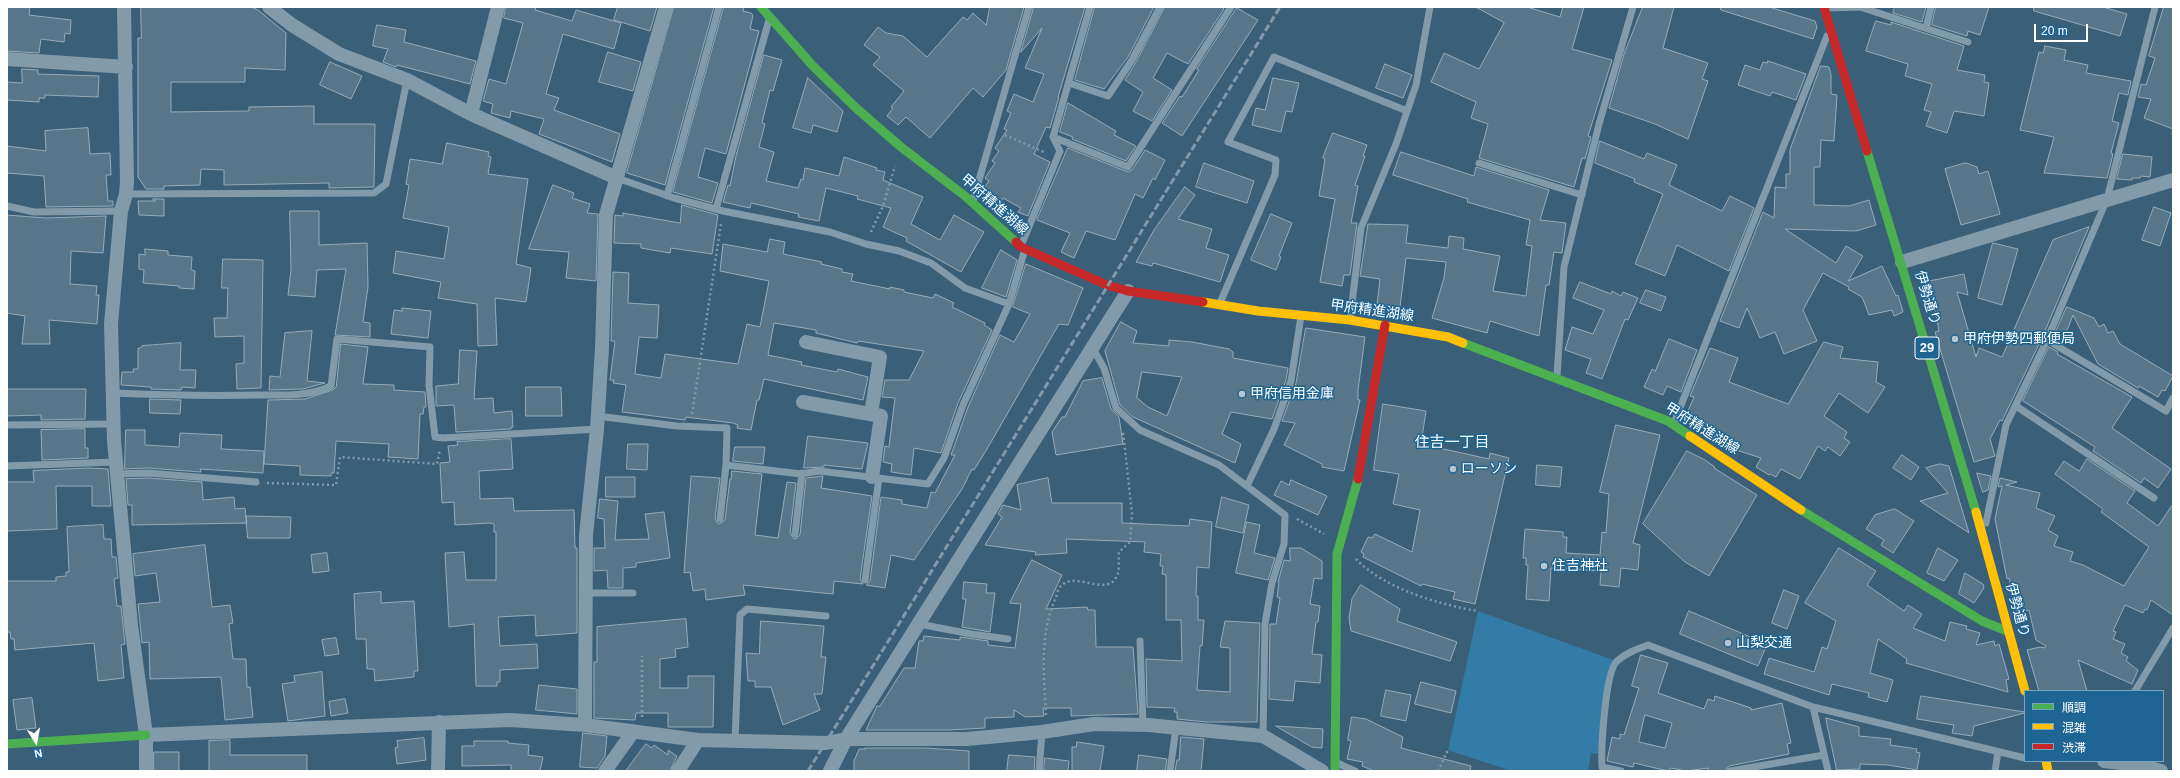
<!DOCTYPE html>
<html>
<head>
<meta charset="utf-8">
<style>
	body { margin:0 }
	#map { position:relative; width:2180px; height:778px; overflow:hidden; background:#3a5f78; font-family:Arial,"Noto Sans JP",sans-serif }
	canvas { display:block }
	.frame { position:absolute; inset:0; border:8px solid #fff; pointer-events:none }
	.legend { position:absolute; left:2024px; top:690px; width:140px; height:72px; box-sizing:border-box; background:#1f6593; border:1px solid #79a3be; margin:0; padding:5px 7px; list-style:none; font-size:12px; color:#fff }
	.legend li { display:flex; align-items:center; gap:8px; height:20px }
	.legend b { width:20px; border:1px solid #79a3be }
	.north { position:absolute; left:16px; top:722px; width:40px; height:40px; -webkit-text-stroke:3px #1f6593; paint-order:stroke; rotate:169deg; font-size:11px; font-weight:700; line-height:16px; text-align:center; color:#fff }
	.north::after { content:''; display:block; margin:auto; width:14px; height:18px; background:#fff; clip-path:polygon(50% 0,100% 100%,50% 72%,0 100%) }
	.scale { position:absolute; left:2034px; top:24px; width:54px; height:18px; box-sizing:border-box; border:2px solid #fff; border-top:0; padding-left:5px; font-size:12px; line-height:14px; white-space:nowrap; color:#fff; -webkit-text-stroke:3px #1f6593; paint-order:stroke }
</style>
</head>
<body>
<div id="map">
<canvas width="2180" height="778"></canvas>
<div class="frame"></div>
<ul class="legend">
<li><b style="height:5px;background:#4caf50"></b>順調</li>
<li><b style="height:5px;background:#ffc107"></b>混雑</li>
<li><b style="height:5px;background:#c62828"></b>渋滞</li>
</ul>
<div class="north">N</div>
<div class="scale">20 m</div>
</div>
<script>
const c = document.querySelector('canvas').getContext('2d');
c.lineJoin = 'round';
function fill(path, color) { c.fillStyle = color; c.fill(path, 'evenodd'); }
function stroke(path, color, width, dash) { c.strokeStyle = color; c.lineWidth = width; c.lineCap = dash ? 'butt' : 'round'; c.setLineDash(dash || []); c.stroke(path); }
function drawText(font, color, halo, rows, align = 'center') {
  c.font = font + ' Arial,"Noto Sans JP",sans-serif'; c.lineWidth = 3; c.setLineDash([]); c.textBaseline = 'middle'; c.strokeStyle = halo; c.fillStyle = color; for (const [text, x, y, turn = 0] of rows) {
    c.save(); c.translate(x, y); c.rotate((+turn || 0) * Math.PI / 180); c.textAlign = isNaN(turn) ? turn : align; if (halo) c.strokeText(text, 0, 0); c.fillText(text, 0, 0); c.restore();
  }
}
fill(new Path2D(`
	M1478,611L1616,661L1608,683L1601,754L1591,753L1588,771H1512L1448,750Z`), '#347ca8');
const building = new Path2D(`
	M7,7H30L29,15L71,20L70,34L65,33L64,42L41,39L39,53L7,51Z
	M141,7H251L258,10L286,33L285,70L245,68V82H171V112L249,111V107L314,106V124H375L374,187L329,188V183L224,185V170L201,169L200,185L164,186V189H146L138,177V38H141Z
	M506,7H536L535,10L572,21L576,10L621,23L614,49L563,34L546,94L559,98L554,110L620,134L612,162L539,134L544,119L511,111L510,118L491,113L493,104L483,101L489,79L506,84L523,23L504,18Z
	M618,7H657L650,31L614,20Z
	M674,7H714L665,185L627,173Z
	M724,7H744L743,11L751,13L753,15L750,29L759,31L726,154L705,148L698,177L718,183L712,203L673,192Z
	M990,7H1024L1006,70L983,97L973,88L930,138L906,117L898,125L887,116L893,108L891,107L904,91L873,65L880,57L864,45L878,27L886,33L903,36L927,57L963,17L967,20L973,13L986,25Z
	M1034,7H1085L1058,97H1059L1050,128L1046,127L1034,154L1050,162L1028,216L1018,212L1021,208L1003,198L998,207L985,197L988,193L983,189L989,181L985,178L995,163L992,161L999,151L995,148L1007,130L1004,129L1011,113L1007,111L1014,94L1033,102L1044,74L1025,68L1042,28L1021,52Z
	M1095,7H1154L1128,57L1104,89L1075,80Z
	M1165,7H1221L1224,9L1188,64L1167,53L1153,78L1172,90L1152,121L1133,111L1143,92L1125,80L1136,62Z
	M1476,7H1527L1560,17L1563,7H1584L1572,49L1612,60L1588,136L1591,137L1585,159L1582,158L1574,187L1479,158L1488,124L1471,118L1476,102L1431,82L1444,53L1479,69L1504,23Z
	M1643,7H1674L1663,48L1708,63L1702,79L1708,81L1688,139L1655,124L1609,108L1624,54Z
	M1721,7H1769L1815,21L1817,27L1813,39L1721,10Z
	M1895,7H1926L1922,22L1893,13Z
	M1936,7H1989L1980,35L1968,31L1967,36L1932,25Z
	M2034,7H2103L2127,14L2120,36L2034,11Z
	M2164,7H2173V129L2144,118L2151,99L2138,97L2141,84L2146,85L2155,58L2149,56Z
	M1237,8L1258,20L1182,136L1162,123L1180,96L1182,97L1199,70L1197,69Z
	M1876,21L1891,25V22L1964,46L1957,70L1985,75L1984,82L1989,83L1984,116L1954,111L1947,133L1926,126L1931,112L1924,110L1932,84L1905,76L1908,64L1866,51Z
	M377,25L406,30L404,42L476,61L470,84L397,65L396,67L383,62L388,49L373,46Z
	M2045,46L2066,50L2064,60L2088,65L2086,73L2131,81L2128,95L2119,93L2112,121L2119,123L2111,153L2113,154L2107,178L2044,173L2054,137L2020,130L2039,52L2043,53Z
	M608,52L641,62L633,91L599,82Z
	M764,55L782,60L773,91L770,90L762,123L765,124L759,147L774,152L766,181L798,188L801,179L803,180L805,168L839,176L844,157L877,168L876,170L885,172L883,180L923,197L911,224L940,240L954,215L984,232L961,272L906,241L907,238L883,227L891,208L857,199L858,196L826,188L819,221L798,217L799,214L751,203L750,208L723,202L728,185L730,186L736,156Z
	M1768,61L1806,74L1796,100L1772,92L1770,96L1738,85L1745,65L1760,70L1763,62L1767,63Z
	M330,62L362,76L351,99L320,85Z
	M1385,64L1412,75L1403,98L1376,88Z
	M1821,66L1829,67L1831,75V94L1837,95L1834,141L1821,140L1820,167H1814V205L1849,206L1869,200L1876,225L1856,231L1785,229L1836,263L1846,246L1863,256L1848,281L1882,266L1896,296L1898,295L1903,312L1894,316L1892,310L1869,315L1862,297L1848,289L1849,287L1823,273L1803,310L1817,341L1784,354L1775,332L1760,338L1747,308L1739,328L1720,321L1763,212L1774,218L1775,187L1786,188V174H1790V150Z
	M22,69L38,70V74L99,76L98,97L45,95V98H39V102L7,100V82L22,83Z
	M808,78L843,111L837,132L813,125L811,133L793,128Z
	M1273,78L1299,83L1292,112L1286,111L1281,132L1252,125L1256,108L1265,110Z
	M1068,103L1116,131L1114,135L1136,146L1126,161L1072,139L1073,137L1060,132Z
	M88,128L90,154L110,153L111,175H106L108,201H113V206L46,207L44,176L7,173V146L46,151L45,131Z
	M1333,133L1367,145L1363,156H1365L1355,185L1358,186L1351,223H1357L1350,275H1344L1342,286L1320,282L1335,199L1319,196L1325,159L1323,158Z
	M1600,141L1644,159L1647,153L1677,165L1669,185L1722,211L1730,196L1754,208L1729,271L1677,245L1665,276L1635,264L1663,194L1634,182L1635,179L1595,163Z
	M447,143L489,152L488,156L491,157L488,174L528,179L516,264L531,268L526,302L495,298L497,345L478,346L477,304L438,298L441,282L393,273L396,251L444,259L449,227L403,218L409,185L406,184L410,159L442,164Z
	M1068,148L1128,172L1132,170L1145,150L1165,160L1155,180L1153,178L1143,198L1135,194L1115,240L1086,231L1074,258L1061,252L1070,233L1037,220Z
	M1401,152L1474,176L1476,167L1549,190L1540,220L1566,223L1562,253L1554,252L1549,285H1546L1539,336L1490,321L1487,333L1432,318L1444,278L1446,262L1406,258L1400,307L1377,305L1380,279L1360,276L1368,224L1408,225L1406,243L1448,248L1449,236L1464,238L1463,249L1500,256L1493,291L1526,296L1532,246L1526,245L1530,220L1467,202L1468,199L1393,175Z
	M2123,154L2152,157L2150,177L2141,176L2140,178H2132V180L2117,179Z
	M1204,163L1254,181L1247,203L1196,187Z
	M1966,163L1977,167L1979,174L1988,171L2000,214L1961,225L1945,169Z
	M553,185L574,193L572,198L590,204L587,213L598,214L596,281L566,278L569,252L529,249Z
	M1185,187L1195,195L1178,219L1212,229L1206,248L1229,255L1220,282L1153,263L1152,266L1136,262L1154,230Z
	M153,199H164V216L139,215L138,201H155Z
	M682,205L718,215L712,254L671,248L670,253L641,248V244L614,243L615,215L623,216V213L680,223Z
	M2154,207L2171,213L2160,246L2142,240Z
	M290,211H319V245L367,243L368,287L363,322L370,323V337L335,335L346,269L317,270L315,297L288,295L291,270Z
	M1271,214L1292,223L1279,256L1281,257L1276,270L1251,260Z
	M7,215L46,218L106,216L103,253L71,251L70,284L97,286L96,295H99L97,324L49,320L50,344H22L25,316L7,313Z
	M2089,227L2042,338L2002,421L2000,420L1990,439L1995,456L1974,462L1935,332L1939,331L1934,304L1927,305L1921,286L1924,284V282L1964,274L1968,295L1957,292L1976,357L1979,348L2002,357L2053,240Z
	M770,239L785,242L783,254L822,262L821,264L842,269V272L853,274L851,281L890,289V287L904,290V292L933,298L935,294L954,303L952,307L985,323L984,325L992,330L958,403L941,453L914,448L911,475L891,472L892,464L883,462L885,446L889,447L895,398L882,397L885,380H909L924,351L858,341L857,343L816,333V330L774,323L768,355L802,362L801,365L837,372L838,369L868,377L863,400L764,379L759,400H757L751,430L737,428L738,425L733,423L686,417L685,420L622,412L626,385L613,383L614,380H610L615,341H611L613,272L629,273L628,303L659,305L657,338L639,337L635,374L661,378L665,354L738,364L747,324L760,327L769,281L720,271L723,244L767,252Z
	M1993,243L2018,249L2002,305L1978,298Z
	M145,249L168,251V255L192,257L191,270L195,271L194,289L179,288V286L143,283L144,270L139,269V254L145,255Z
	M1001,250L1017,260L1006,297L982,288Z
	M223,259L263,260L261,388L237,389L236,364L244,363V336L215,337L214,318H227L228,288H222Z
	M1026,264L1083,288L1068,325L1059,324L987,449L974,470L972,469L962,489L914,560L891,555L885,588L866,585L870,581L881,497L902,500V504L927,508L931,492L935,493L955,455H951L968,407L1000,335L1014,342L1030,314L1013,307Z
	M1580,282L1611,294L1612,291L1621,296L1623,292L1638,298L1628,320L1625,319L1602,379L1586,373L1591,359L1565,350L1572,327L1593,334L1604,310L1573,298Z
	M1646,290L1666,297L1661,311L1640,303Z
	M2067,307L2094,318L2099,327L2104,324L2108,333L2113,331L2120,344L2173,376L2165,391L2162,390L2158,397L2139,386L2138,388L2098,364L2073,315L2062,343L2053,338Z
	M402,308L431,311L428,338L391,334L394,310L402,311Z
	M1121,322L1137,331L1133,343L1169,346V340L1192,342L1229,349L1233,352V358L1288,368L1286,380L1272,419L1231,412L1222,434L1241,444L1235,463L1133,417L1120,405L1105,351ZM1142,372L1182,377L1167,416L1148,407L1137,398Z
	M1306,328L1365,337L1358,390V400H1360L1344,471L1322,467V464L1284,445L1295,423L1282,421L1296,383Z
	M312,331L307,381L325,383L303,389L269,390L270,376L280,377L285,333Z
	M1669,339L1697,350L1681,392L1667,386L1663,395L1644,387L1652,369L1655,371Z
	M1824,342L1843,347L1840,358L1878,362L1876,382L1885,387L1868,413L1839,393L1824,416L1847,432L1844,438L1850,442L1840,456L1828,447L1825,451L1818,446L1800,479L1781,469L1776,477L1770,474L1769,475L1756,467L1761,458L1727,447L1714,438L1716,433L1685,418L1694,397L1690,396L1710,348L1738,358L1729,382L1788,404Z
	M181,343L180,370H196L195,388L182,387L181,390L151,389V387L121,385L122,372H134L133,369H138V348H141L142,346Z
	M341,344L368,347L363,384L394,385V390L425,392L426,407H424L423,414H420L418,459L388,457L389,444L336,441L334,473H331V476L300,475V466L264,464L268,400L305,399L333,390L336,387Z
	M2049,347L2058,352L2057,354L2132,397L2112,428L2171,469L2158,488L2144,478L2141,483L2093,451L2095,447L2023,401Z
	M460,350L477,351L474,399L493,398L494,413L512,411L513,427H511V429L456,432L454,405L436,406V386L458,384Z
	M1102,378L1111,409L1119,417L1123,444L1056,455L1052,432L1062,417H1065L1083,381Z
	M526,387H561L562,416H526Z
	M7,389H86L85,419L41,420V415L7,416Z
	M150,399L181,400L180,414L150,413Z
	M1383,404L1426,411L1421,444L1489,459L1490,453L1509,458L1475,604L1453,599L1455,592L1422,584L1421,586L1363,557L1364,554L1361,552L1368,537L1372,538L1375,534L1412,552L1420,510L1393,504L1399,474L1374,470Z
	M1616,425L1660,435L1633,543L1640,545L1638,570L1621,568L1619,587L1600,585L1601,571L1551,568L1549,601L1526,599L1528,565H1526V558H1523L1525,529L1563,532V537H1567L1566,553L1600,555L1602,532L1606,533L1609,494L1600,492Z
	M85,429V448H88V458L42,460L41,430Z
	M126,430H145V445L179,447L180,433L222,435L221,449L264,451L263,473L200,469L201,472L148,468L125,469Z
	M808,436L868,443L862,469L824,465V467L804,468Z
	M511,439L513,469L479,471L480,499L513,498L514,511L574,510L575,548H577V633L536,636L535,615L498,617L500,646L537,644L538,668L500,670V682H497V686H476L474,624L449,627L445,553L464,552L466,580H496V532H494V524L490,523L455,525L454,502L442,503L440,463L450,462L448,446L458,445L457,442Z
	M628,444H648L647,470L627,469Z
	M735,447H765L763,464L733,461Z
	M1687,451L1705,460L1715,467L1714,468L1757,495L1709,576L1685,562L1643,524Z
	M1902,455L1919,467L1911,480L1893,468Z
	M2087,459L2135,491L2127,503L2158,526L2173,504V615L2151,600L2147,610L2145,609L2143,613L2125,605L2113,631L2116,632L2113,639L2125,644L2121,653L2128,657L2126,661L2138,670L2132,684L2078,660L2087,691H2039L2027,650L2040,647L2045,648L2046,646L2036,640L2029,610L2017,613L2009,578L2007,579L1995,519L2002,486L1998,487L2000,478L2017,482L2006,485L2040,493L2036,508L2055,516L2048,530L2058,536L2054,546L2073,552L2070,561L2083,565L2124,586L2149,547L2101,512L2103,509L2055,474L2064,461L2079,471Z
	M1940,464L1949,466L1969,533L1920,501L1948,493L1926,468Z
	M1537,465L1562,467L1560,487L1536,485Z
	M88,468L108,469L111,506H92V486H56L57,529L7,531V482H34L33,471Z
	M732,471L762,474L755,535L778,538L787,482L796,483L790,533L794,539L797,538L800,535L806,478L823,476L821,488L872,496L860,579L863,584L834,581L833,594L743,585L745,595L706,600L705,589L693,591L690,572L684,573L691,476L720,478L715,518L717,523L720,524L725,520L730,479H731Z
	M1977,473L1991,476L1988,490L1983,492Z
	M606,477H635V497H606Z
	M148,478L202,482L203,500L234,497L235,509L245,508L247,523L132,525V505H128L126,479Z
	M1048,478L1052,503H1122V523L1189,526L1190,519L1212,522L1209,568L1197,567L1196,596H1198V620H1204L1202,646H1200L1197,690L1230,692V648L1220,647L1225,621L1260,623L1257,722H1206L1177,719V712H1174L1175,708L1147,707L1146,659L1182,661L1181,620H1166V575L1162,574L1163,566H1160L1161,554L1144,552L1145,542L1066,539L1067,553L1035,555L1036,552L985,545L1002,517L998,514L1003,505L1021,510L1017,485Z
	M1291,480L1327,496L1318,515L1274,495L1281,481L1289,485Z
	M1222,497L1249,505L1243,533L1216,527Z
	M600,499L618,501L615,540L649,539L645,514L664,512L670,558L636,563V567L623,568V588H608L607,570L594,571V548H605L604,519L598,518Z
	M1895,509L1914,521L1893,553L1881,545L1884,540L1866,529L1875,515Z
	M246,516L291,517L290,538H248Z
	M1247,522L1260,525L1254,553L1275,558L1268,580L1236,573Z
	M103,525L104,539H111L112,557H116L118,578L114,579L117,606H121L125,644L121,645L124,678L98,681L94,643L15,650L14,639H11L10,632H7V581H56V577L66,576V572H69L67,527Z
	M205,545L212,607L230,605L233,623L229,624L233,659H246L247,687H250L253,717L225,720L221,677L150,679L149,642L142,643L138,604L160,602L156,573L135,576L133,554Z
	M1290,548H1301L1322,561V579L1314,578L1310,604L1320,606L1318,622H1316L1312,654L1322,655L1320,683L1295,681L1293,701L1269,699L1270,624H1276L1280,598L1277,597L1279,582H1278L1284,560L1290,561Z
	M1839,548L1876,571L1867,585L1904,611L1908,605L1922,614L1913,628L1945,641L1950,622L1967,626L1966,629L1980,633L1976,645L1994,641L1995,646L1999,644L2009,679L2006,680L2008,692L1906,663L1907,659L1878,639L1870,673L1893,680L1887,702L1868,697L1869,693L1832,684L1829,695L1764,674L1769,658L1814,672L1822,647L1827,649L1836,621L1805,603Z
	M1938,548L1958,560L1944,581L1927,573Z
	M327,553L329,571L313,573L311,555Z
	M1032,560L1062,575L1046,609L1087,607L1088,610H1095L1096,647H1133L1138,714L1071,716V708H1043L1044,716L1025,717L1014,710V717L985,718V728L949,730H866L877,706H880L904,668H915L919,641H923L924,636L960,640V637L988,641V645L1015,648L1021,604L1010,603Z
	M1965,573L1983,584L1984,588L1974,603L1959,594Z
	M964,582L987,584L986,593H995L990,632L962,627L966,599H963Z
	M1361,585L1400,609L1397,621L1457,642L1450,661L1351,631L1349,618L1352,599Z
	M1784,590L1799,596L1787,629L1772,623Z
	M381,592V603L414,601L418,671H414V677L375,681L374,669H367L366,639H356L354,594Z
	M1689,611L1767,644L1758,666L1680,634Z
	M686,619L688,647L675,649L676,657L660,659V688H688V676H714L713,727H668V713H636L635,720L594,718V662H597V627Z
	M761,621L824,626L821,657H826L822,694H814L820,710L783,725L771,687H755V681H748L746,653L759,654Z
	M336,638L339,654L325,656L322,640Z
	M1641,655L1668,663L1658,693L1704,709L1708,699L1714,701L1715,696L1751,708V710L1782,703L1791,743L1787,744L1789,754L1729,766L1725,771H1708V768L1686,771L1671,768L1668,771L1634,763L1633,767L1607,761L1612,737L1620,739V734L1624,735L1639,688L1632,686ZM1645,715L1672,723L1665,748L1639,742Z
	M322,672L325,716L288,721L282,684L295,682L294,676Z
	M1421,682L1456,691L1451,713L1415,704Z
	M539,685L577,689V714L536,710Z
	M1386,690L1411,695L1406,721L1381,716Z
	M1921,696L2025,712V713L1974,726L1972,736L1952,733L1954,725L1917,719Z
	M32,698L36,728L17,730L13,700Z
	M345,699L348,713L331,716L329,702Z
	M1352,717L1366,719L1403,737L1401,748L1471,766L1470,771H1374L1362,766L1363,762L1347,759L1351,741L1348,740Z
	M1826,718L1859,727V736L1891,739L1890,745L1917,749L1916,752L1920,753L1917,770L1888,765L1860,764V769L1837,770Z
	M1276,726L1323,729L1322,748L1312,747Z
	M583,733L607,736L605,756L597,768L580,767Z
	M1181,737L1204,739L1201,771H1175L1177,760H1179Z
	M424,738L426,760L397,764L395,748L398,747L397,741Z
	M230,740V755H307V771H209V741Z
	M474,741H508V743L529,745L528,755L543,757L540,771H511V765L462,766V746H474Z
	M1077,742L1104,746L1100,771H1072V747H1076Z
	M646,744L652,748L654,745L668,755V750L677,756L670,771H626Z
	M865,748H926L969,751V771H854V761L859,749H865Z
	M154,752H179V771H154Z
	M1009,755L1035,757L1034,771H1007Z
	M1139,755L1167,759L1165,771H1137Z
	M1045,758L1069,761L1068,771H1044Z`);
fill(building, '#587689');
stroke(building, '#96abb9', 1);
stroke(new Path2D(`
	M1005,135L1046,153
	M871,232L883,206L895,166
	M692,414L721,224
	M267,483L336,485L340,457L437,464L440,449
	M1297,519L1324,534
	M1356,559C1383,588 1440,605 1478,611
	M1046,715C1044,676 1039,634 1056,597C1057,594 1058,588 1061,586C1075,570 1107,598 1117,576C1120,570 1118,559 1119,552L1130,542L1132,514L1123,431
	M642,717V656
	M1438,771L1448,750`), '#829bab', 2.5, [2, 3]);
stroke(new Path2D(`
	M1828,8L1860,7L1968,42
	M1926,28L1931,7
	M1069,83L1108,96L1132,60L1160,7
	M1053,137L1128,167L1231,7
	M1479,163L1582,195
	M617,178L674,198L723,211L830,232L866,244L899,251L931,263L965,288L1009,304
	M126,194L374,193L386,184L407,80
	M667,196L719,7
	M973,201L1029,7
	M7,206L34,212L121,211
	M716,209L769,20
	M1021,246L1060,151L1053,137L1090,7
	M1220,303L1275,175L1276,160L1228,142L1274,57L1407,111
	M1350,320L1361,228L1396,144L1416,85L1430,7
	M2047,340L2166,411L2173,398
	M1092,347L1104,368L1116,408L1140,430L1219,465L1285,515L1284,544L1272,583L1265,624L1263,736
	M1557,376L1564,267L1599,124L1633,7
	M112,393C160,395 208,396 256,395C280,395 309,397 331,386L337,339L430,347L429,385L435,437L443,438L597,429
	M2016,406L2154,498
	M597,416L677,426L727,428L726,465L801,474L819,471L928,484L944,458L963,405L1009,304L1025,249
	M1674,423L1827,36
	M7,425L113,424
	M7,466L115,462
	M116,474L148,473L256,482
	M1247,486L1274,429L1291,381L1301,316
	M720,519L726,465
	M1986,523L2006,425L2047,340L2107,199L2155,7
	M795,534L802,473
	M865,580L879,478
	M586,593H633
	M919,624L971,634L1008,639
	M1140,641L1143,725
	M2135,691L2173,628
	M1813,707L1828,771
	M735,741L740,615L747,609L826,616
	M1337,763L1355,771
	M1039,771L1042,732
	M1170,771L1176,728
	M1621,771L1602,767C1601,749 1605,672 1617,661C1626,653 1637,649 1648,645L1813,707L2025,758
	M1730,771L1824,755
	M1995,771L1998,752`), '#829bab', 7);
stroke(new Path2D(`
	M124,7L127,181L126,194L121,211L111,324L114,441L131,625L146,735V771
	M269,7L292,25L339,54L407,80L471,114L617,178
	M7,59L126,67
	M471,114L498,7
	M1902,262L2173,180
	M806,342L880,357L871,414
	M803,402L881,416L872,477
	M585,725L586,535L597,429L602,348L606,215L666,7
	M146,735L510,720L585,725L698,740L826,743L846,739H967L1042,732L1094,724L1148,725L1263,736L1322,771
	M2104,761L2139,765L2161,771
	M438,771L439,722
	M605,771L633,732
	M678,771L698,740
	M830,771L846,739L1128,291`), '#829bab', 14);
stroke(new Path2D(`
	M761,7L813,66L856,108L901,147L965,196L1016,242
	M1867,151L1976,512
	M1463,343L1668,421L1690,436
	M1801,510L1982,621L2007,631
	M7,744L146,735
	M1335,771L1337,554L1358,479`), '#4caf50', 9);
stroke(new Path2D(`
	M1203,302L1258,311L1350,320L1448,337L1463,343
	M1690,436L1801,510
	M1976,512L2025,691
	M2046,761L2048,771`), '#ffc107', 9);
stroke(new Path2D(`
	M1824,7L1867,151
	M1016,242L1021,247L1107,285L1128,291L1203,302
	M1358,479L1385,325`), '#c62828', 9);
stroke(new Path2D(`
	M808,771L1280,7`), '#819aab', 3, [7, 3]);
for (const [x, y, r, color] of [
	[1955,339,4,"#bac7d0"],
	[1242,394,4,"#bac7d0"],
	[1453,469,4,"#bac7d0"],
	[1544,566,4,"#bac7d0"],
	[1728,643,4,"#bac7d0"]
]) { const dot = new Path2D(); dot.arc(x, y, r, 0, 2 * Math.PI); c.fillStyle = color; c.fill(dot); stroke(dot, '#1f6593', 1.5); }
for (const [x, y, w] of [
	[1927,348,24]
]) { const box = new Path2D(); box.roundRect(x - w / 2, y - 11, w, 22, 3); c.fillStyle = '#1f6593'; c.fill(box); stroke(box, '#fff', 1); }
drawText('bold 13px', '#fff', null, [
	["29",1927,348]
]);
drawText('14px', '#fff', '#1f6593', [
	["甲府精進湖線",994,205,41],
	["伊勢通り",1927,298,73],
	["甲府精進湖線",1372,311,8],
	["甲府精進湖線",1702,429,32],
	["伊勢通り",2017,610,75]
]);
drawText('14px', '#fff', '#1f6593', [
	["甲府伊勢四郵便局",1963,339],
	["甲府信用金庫",1250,394],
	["ローソン",1461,469],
	["住吉神社",1552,566],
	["山梨交通",1736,643]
], 'left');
drawText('15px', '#fff', '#1f6593', [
	["住吉一丁目",1452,443]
]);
</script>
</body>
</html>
